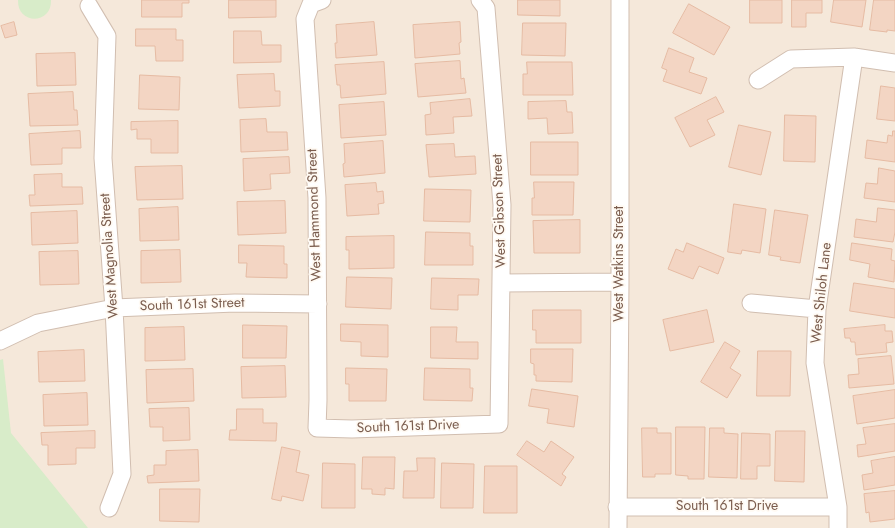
<!DOCTYPE html>
<html>
<head>
<meta charset="utf-8">
<style>
	body { margin:0 }
	canvas { display:block; background:#fdf6ec }
</style>
</head>
<body>
<canvas width="895" height="528"></canvas>
<script>
const c = document.querySelector('canvas').getContext('2d');
c.lineJoin = 'round';
function fill(path, color) { c.fillStyle = color; c.fill(path, 'evenodd'); }
function stroke(path, color, width, dash) { c.strokeStyle = color; c.lineWidth = width; c.lineCap = dash ? 'butt' : 'round'; c.setLineDash(dash || []); c.stroke(path); }
function drawText(font, color, halo, rows, align = 'center') {
  c.font = font + ' Jost,sans-serif'; c.lineWidth = 3.5; c.setLineDash([]); c.textBaseline = 'middle'; c.strokeStyle = halo; c.fillStyle = color; for (const [text, x, y, turn = 0] of rows) {
    c.save(); c.translate(x, y); c.rotate((+turn || 0) * Math.PI / 180); c.textAlign = isNaN(turn) ? turn : align; if (halo) c.strokeText(text, 0, 0); c.fillText(text, 0, 0); c.restore();
  }
}
fill(new Path2D(`
	M0,0H895V528H0Z`), '#f5e8da');
fill(new Path2D(`
	M18,0H51C52,25 17,25 18,0Z
	M3,359L11,433L88,528H0V360Z`), '#d8ecc9');
const building = new Path2D(`
	M142,0H189V3H182V17H142Z
	M229,0H276V17L229,18Z
	M518,0H560V16L518,15Z
	M750,0H782V23H750Z
	M792,0H822V13H806V27H792Z
	M834,0H866L862,27L831,22Z
	M874,0H895V31L887,30V32L870,30Z
	M689,4L730,27L714,55L673,33Z
	M14,22L17,35L5,38L1,26Z
	M374,22L377,55L336,58L335,43H337L336,25Z
	M460,22L461,42L459,43L460,54L415,58L413,25Z
	M523,23H566L565,56L522,55Z
	M136,29H176V40H183V61H156L155,46H136Z
	M234,31H261L262,45H281V62L234,63Z
	M669,48L694,58L689,72L707,78L701,94L663,81L667,70L662,68Z
	M75,53L76,85L37,86L36,54Z
	M460,61L461,79L464,78L466,93L418,97L415,64Z
	M384,62L386,94L341,98L340,85H337L335,65Z
	M527,62H572L573,95H523V74H527Z
	M274,74L275,91H280V106L239,108L237,75Z
	M140,75L180,77L179,110L139,109Z
	M881,86L895,88V121L877,119Z
	M73,92L74,110H77L78,125L30,126L28,94Z
	M716,97L724,112L707,120L715,135L690,147L675,118Z
	M470,99L472,116L453,117L454,133L426,135L425,115L431,114L430,103Z
	M566,101L567,112H572L573,133L548,134L547,118L528,119V102Z
	M384,102L386,135L341,138L339,105Z
	M785,115L816,116L815,162L784,161Z
	M266,119L267,132H287L288,150L241,152L240,120Z
	M178,121V153H151V139H137V129L131,130V122Z
	M739,125L771,132L761,175L729,167Z
	M80,131L81,148H62V164L31,165L29,134Z
	M893,131H895V162L865,158L867,140L887,143L888,135L892,136Z
	M383,141L385,173L344,177L343,164L345,163L344,144Z
	M531,142H578V175H531Z
	M454,144L455,157L475,156L476,174L429,177L426,145Z
	M289,157L290,173L270,174L271,189L244,191L243,159Z
	M182,166L183,199L137,200L135,167Z
	M879,168L895,171V202L864,198L866,183L877,184Z
	M62,174V187H82L83,204L30,206L29,195H35L34,175Z
	M534,182H574L573,215H532V198H534Z
	M376,183L377,192L383,191L384,203L378,204L379,214L347,216L345,185Z
	M425,189L471,190L470,222L424,221Z
	M285,201L286,233L238,235L237,202Z
	M734,204L766,209L760,253L742,250L741,254L728,252Z
	M178,207L179,240L140,241L139,209Z
	M878,208L895,210V232L893,242L854,237L856,219L876,222Z
	M775,210L808,215L800,263L780,260L781,257L769,255Z
	M77,211L78,243L32,245L31,213Z
	M580,220V253H534L533,221Z
	M426,232L470,233V246H473V265H425Z
	M394,236V268L349,269V250H346V237Z
	M687,243L724,258L718,274L699,266L693,279L668,269L676,249L683,252Z
	M852,243L892,249L891,260L895,261L894,282L868,277L870,264L850,260Z
	M239,245L284,246V264H287V278L246,277L247,263H239Z
	M180,250L181,282L141,283V251Z
	M78,251L79,284L40,285L39,252Z
	M347,277L392,278L391,309L346,307Z
	M432,278L479,279L478,295H458V310L431,309Z
	M854,283L895,289V318L850,311Z
	M533,310H581V343H536V330H533Z
	M707,310L714,342L670,351L663,320Z
	M341,324L388,325V357L361,356V342L341,341Z
	M243,325L287,326L286,358H243Z
	M885,325V331H892L893,342L886,343L887,352L856,355L855,342H851L850,338H845L844,329Z
	M184,327L185,360L145,361V328Z
	M431,327H457L456,342H478V359L431,358Z
	M725,342L740,351L730,368L741,375L727,398L701,382Z
	M531,349H573L572,382L536,381V375H534V364L531,363Z
	M84,350L85,381L39,382L38,352Z
	M758,351H791L790,396H757Z
	M891,356L894,384L849,388L848,375L859,374L858,359Z
	M285,366L286,397L242,398L241,367Z
	M346,368L387,369L386,401H349V384H346Z
	M425,368L470,369V388H473L472,401L424,400Z
	M193,369L194,401L147,403L146,370Z
	M532,389L578,396L574,427L547,423L549,409L529,406Z
	M895,390V418L857,424L853,396Z
	M87,393L88,425L44,426L43,395Z
	M189,408L190,440L163,441V427H150L149,409Z
	M237,409H263V423H277L276,441L229,440L230,430H236Z
	M895,424V451L858,457L857,445L866,444L863,428Z
	M676,427H705L704,479H688V476L676,475Z
	M642,428H657V433H671V474H655V477H643Z
	M710,428H724V433L738,434L737,478L709,477Z
	M95,431V448H76V464L48,465V445H42L41,433Z
	M776,431H805L804,482L775,481Z
	M742,433L770,434V466H757V479H741Z
	M527,441L544,452L551,441L574,457L562,474L566,477L561,486L517,455Z
	M282,447L300,451L296,472L309,475L303,501L282,496L281,501L272,499Z
	M198,450L199,481L148,483L147,476L154,475V465H166V451Z
	M363,457H395L394,489L385,488V495L372,494V489H362Z
	M895,457V485L864,490L862,475L873,473L871,461Z
	M417,458H435L434,498H403L404,471H417Z
	M323,463L355,464V508H322Z
	M442,463L474,464L473,508H441Z
	M485,466H517V513H484Z
	M160,489H200L199,522L160,521Z
	M895,491V519L870,522L869,512L866,513L864,494Z`);
fill(building, '#f3d5c3');
stroke(building, '#e6bba3', 1);
const minor = new Path2D(`
	M322,0L311,4L305,19L317,198L318,400L317,428L352,429L499,424L502,205L486,8L480,0
	M89,6L107,36L103,158L114,308L122,474L109,508
	M758,80L791,59L854,57L895,63
	M502,283L620,282
	M751,303L817,309
	M0,341L38,323L114,308L235,303L318,304
	M617,507H838
	M618,528L620,282V0
	M838,528V507L815,363L817,309L854,57`);
stroke(minor, '#d1beb0', 19);
stroke(minor, '#fff', 17);
drawText('14px', '#7a5c4d', '#fffaf3', [
	["West Gibson Street",500,211,-92],
	["West Hammond Street",315,215,-92],
	["West Magnolia Street",110,256,-94],
	["West Watkins Street",620,264,-90],
	["West Shiloh Lane",822,293,-84],
	["South 161st Street",192,305,-2],
	["South 161st Drive",408,427,-2],
	["South 161st Drive",727,507]
]);
</script>
</body>
</html>
